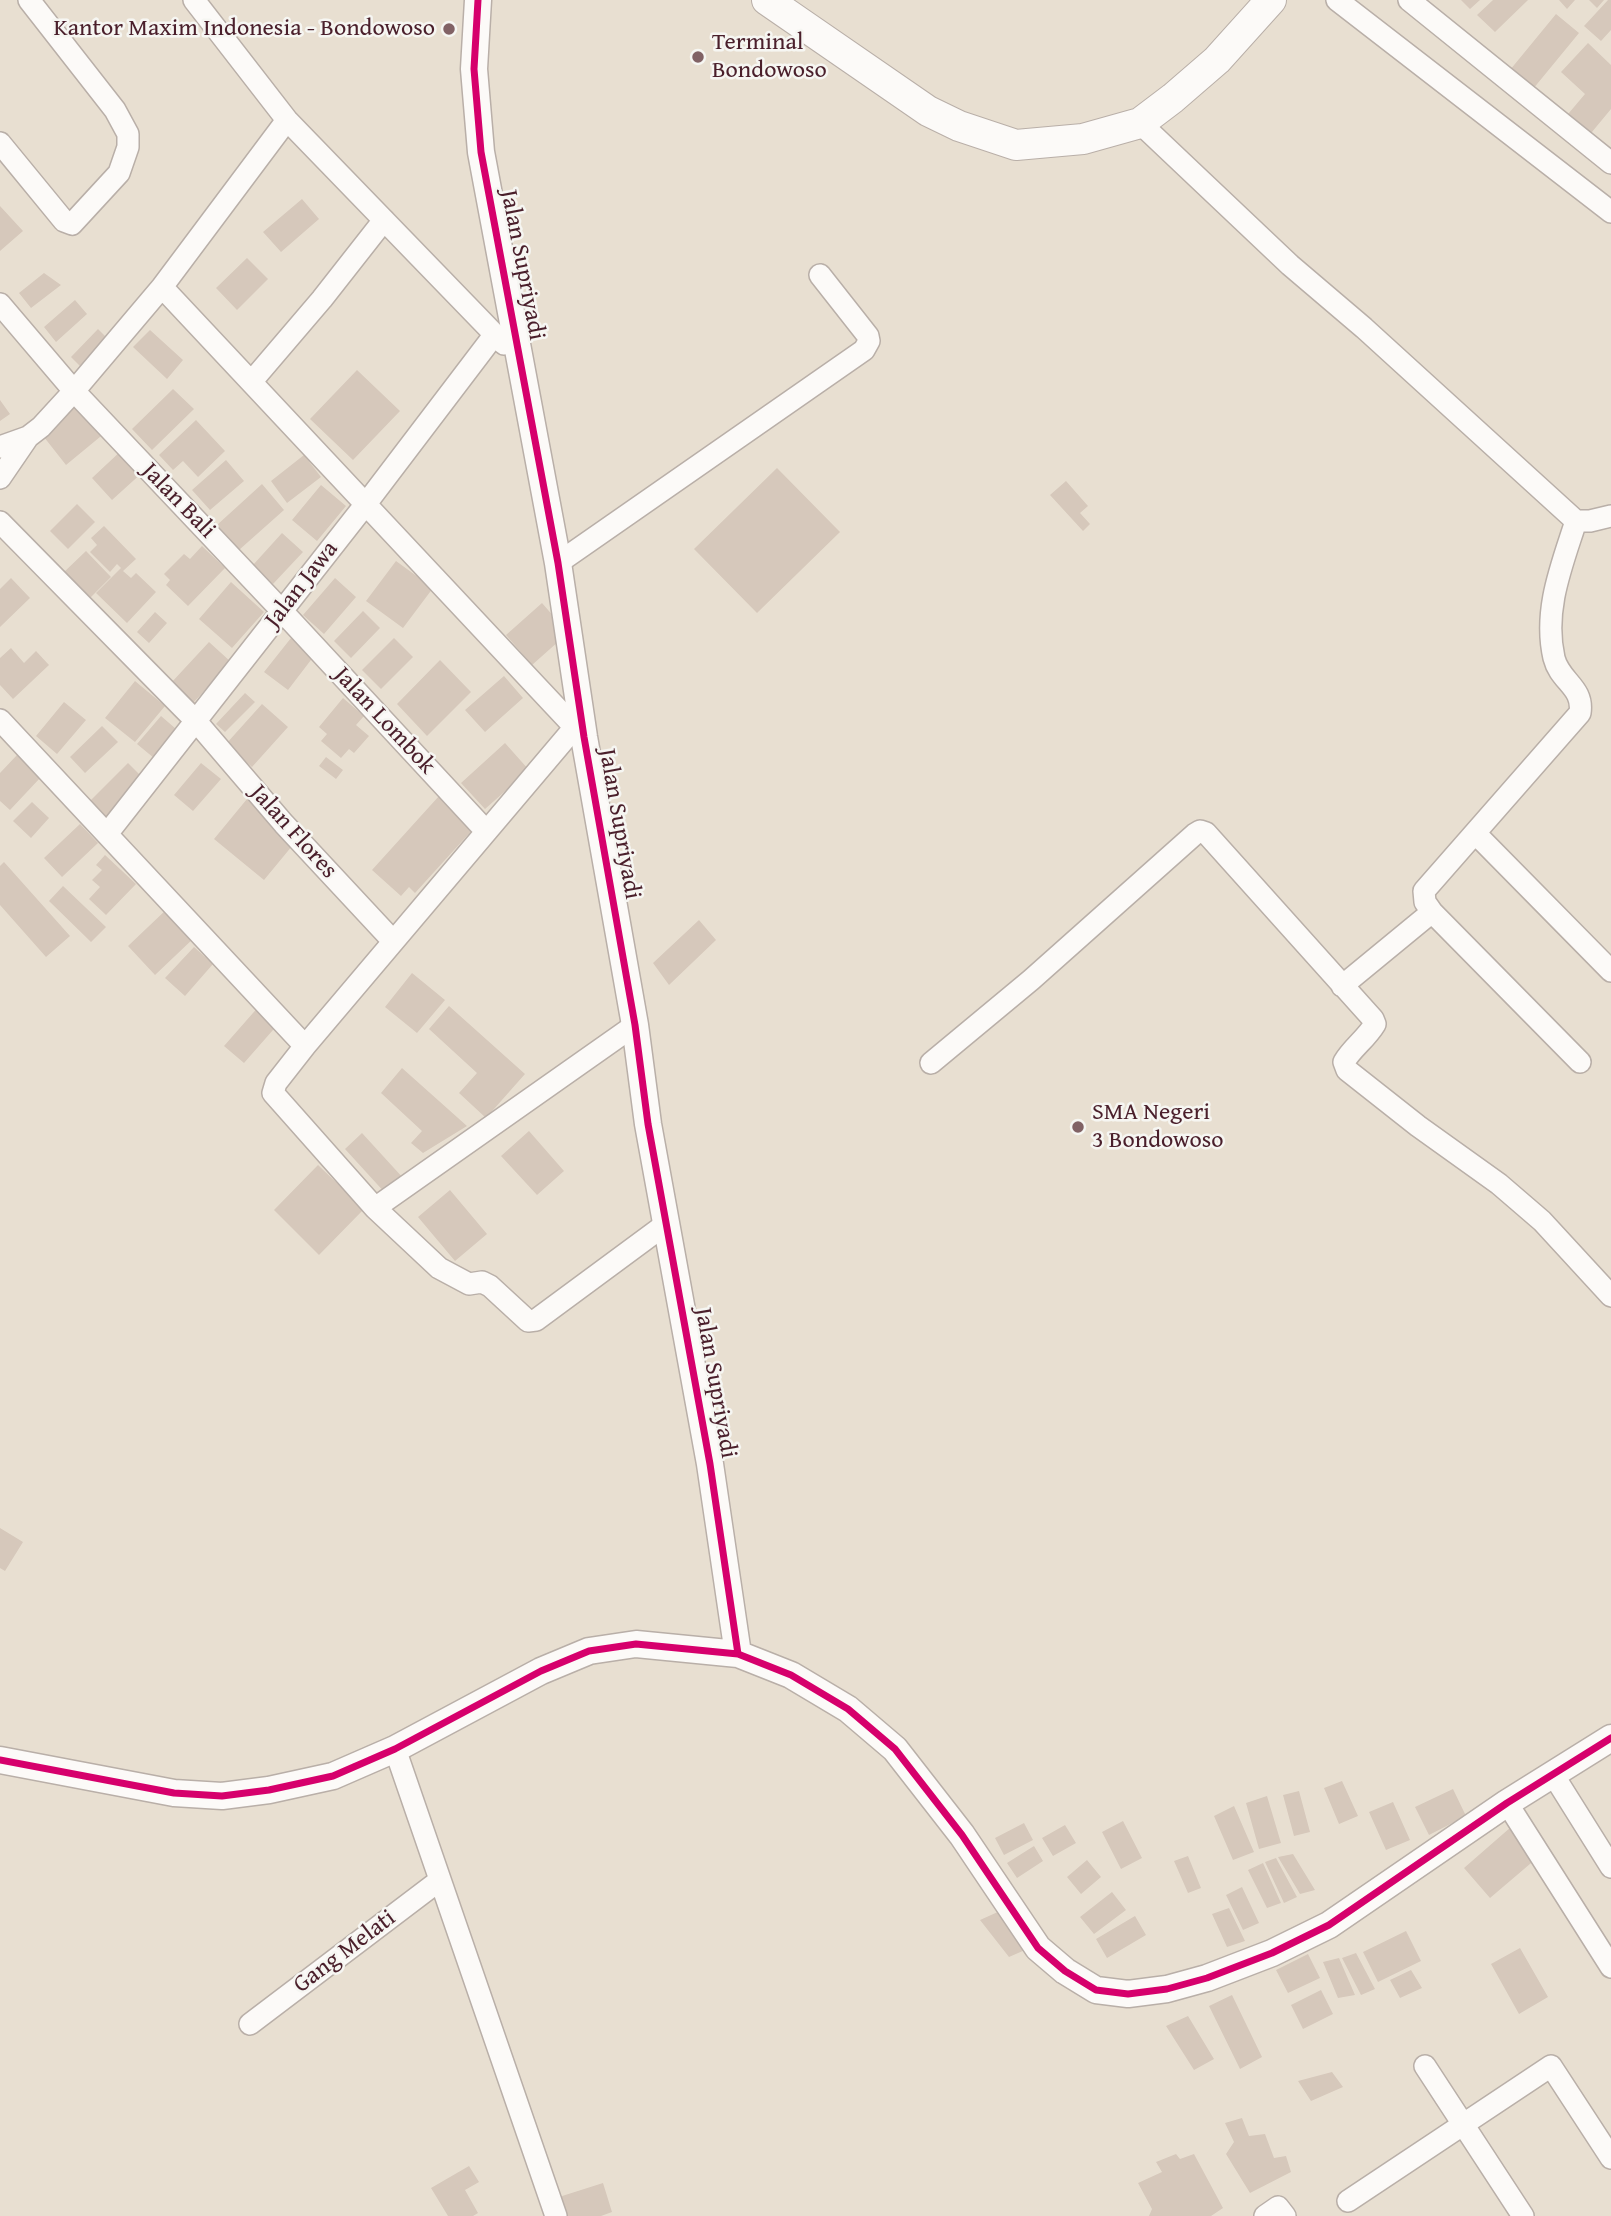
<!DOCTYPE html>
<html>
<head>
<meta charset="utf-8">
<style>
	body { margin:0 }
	canvas { display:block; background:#e8dfd1 }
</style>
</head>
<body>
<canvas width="1611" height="2216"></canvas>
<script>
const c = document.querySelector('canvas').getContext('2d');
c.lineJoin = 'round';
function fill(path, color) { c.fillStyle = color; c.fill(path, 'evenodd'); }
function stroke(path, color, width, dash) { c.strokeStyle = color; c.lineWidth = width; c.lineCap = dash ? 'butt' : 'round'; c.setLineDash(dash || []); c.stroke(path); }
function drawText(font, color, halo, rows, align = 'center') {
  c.font = font + ' "Gentium Book Plus",serif'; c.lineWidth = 5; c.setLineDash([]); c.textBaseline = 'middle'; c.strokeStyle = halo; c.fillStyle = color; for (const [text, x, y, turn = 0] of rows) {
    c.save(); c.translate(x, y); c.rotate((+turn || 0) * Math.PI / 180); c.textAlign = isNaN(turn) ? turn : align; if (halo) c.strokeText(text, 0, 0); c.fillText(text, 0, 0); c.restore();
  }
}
fill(new Path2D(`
	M1461,0H1480L1470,9Z
	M1493,0H1528L1495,32L1477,15Z
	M1559,0H1575L1567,9Z
	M1589,0H1604L1597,8Z
	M1608,0H1611V30L1601,41L1584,26Z
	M1556,14L1579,33L1533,89L1510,70Z
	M1588,43L1611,65V109L1587,138L1563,120L1585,94L1561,72Z
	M302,199L319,219L281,252L263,232Z
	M0,206L23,231L0,251Z
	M247,258L268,279L237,310L216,288Z
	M44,273L61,285L31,308L19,293Z
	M75,300L87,314L56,342L44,327Z
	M98,329L111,342L83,369L71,357Z
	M150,330L183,360L167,379L133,347Z
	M357,370L400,411L353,460L310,419Z
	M173,389L194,409L152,450L132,429Z
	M80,399L106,432L66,465L40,432Z
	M0,400L10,414L0,421Z
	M196,420L225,451L198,477L183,461L173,470L159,455Z
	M123,449L144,471L112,500L92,478Z
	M304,455L321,477L287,503L271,481Z
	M226,460L244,481L210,510L192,490Z
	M777,468L840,532L757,613L694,549Z
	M1066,481L1088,506L1080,513L1090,524L1083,531L1050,495Z
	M262,484L284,510L239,550L217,525Z
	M321,485L346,506L317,541L292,520Z
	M77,504L95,522L68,549L50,531Z
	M104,526L136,559L123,571L131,578L136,573L156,592L127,623L96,593L121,568L117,564L110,572L90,552L97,545L91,538Z
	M282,533L303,552L273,584L253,565Z
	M202,546L225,568L188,606L166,585L170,580L164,574L184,554L190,559Z
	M86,551L111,577L89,599L63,573Z
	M396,561L433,588L403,628L366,601Z
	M11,578L30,598L0,627V589Z
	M335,578L356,597L324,634L303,615Z
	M231,582L264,612L232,648L199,619Z
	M542,603L568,633L532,665L506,635Z
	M363,611L380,628L351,658L334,641Z
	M155,612L167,623L149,643L137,632Z
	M291,638L314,656L288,690L264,672Z
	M394,638L413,657L381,689L362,670Z
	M209,642L231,662L193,703L171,683Z
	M11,648L24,663L36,651L49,665L13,699L0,685V658Z
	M440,660L471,692L427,736L397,704Z
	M504,676L523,698L485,732L465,710Z
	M135,681L165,706L135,742L105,718Z
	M245,693L255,702L225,732L216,724Z
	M343,698L364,716L356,725L369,736L354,753L349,749L341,758L321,741L327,734L319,727Z
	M64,702L86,720L57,754L36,736Z
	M262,704L288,727L252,767L226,744Z
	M161,716L183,735L160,763L137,744Z
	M102,726L118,742L85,773L70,757Z
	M505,743L529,770L485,809L461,783Z
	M17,755L41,777L10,810L0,801V773Z
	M326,757L343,770L336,779L319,766Z
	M128,763L147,782L109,820L90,801Z
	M201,763L221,779L193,811L174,795Z
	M439,796L474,828L415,893L409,887L401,896L372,870Z
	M247,799L297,840L264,880L214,839Z
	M32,802L49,818L31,838L13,821Z
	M80,824L98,843L62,877L44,858Z
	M105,855L136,884L106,915L89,899L100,887L92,880L102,870L96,865Z
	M4,862L70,936L46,957L0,905V866Z
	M63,886L106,927L91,942L49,901Z
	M168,908L195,937L155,975L128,946Z
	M699,920L716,940L669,985L653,963Z
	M194,947L213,964L185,996L165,978Z
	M412,973L445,1000L417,1033L385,1007Z
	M260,1005L280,1022L244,1063L224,1046Z
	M449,1006L525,1074L486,1118L459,1093L477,1073L429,1029Z
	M402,1068L467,1126L423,1153L411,1143L422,1131L381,1093Z
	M529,1131L564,1171L537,1195L501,1156Z
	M362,1133L404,1179L387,1195L345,1149Z
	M318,1165L364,1209L319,1255L274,1210Z
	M450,1190L487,1234L455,1261L418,1217Z
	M0,1528L23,1542L5,1571L0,1568Z
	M1342,1781L1358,1816L1339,1824L1324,1788Z
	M1453,1789L1466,1816L1429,1835L1415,1807Z
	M1299,1791L1310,1832L1294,1836L1283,1795Z
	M1267,1796L1281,1843L1259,1849L1246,1803Z
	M1393,1802L1410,1840L1386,1850L1369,1812Z
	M1234,1806L1254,1852L1233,1860L1214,1816Z
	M1123,1821L1142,1858L1121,1869L1102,1832Z
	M1024,1823L1033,1840L1004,1855L995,1838Z
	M1065,1825L1076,1843L1053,1856L1042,1838Z
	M1511,1827L1537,1858L1490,1898L1464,1868Z
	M1034,1846L1043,1861L1017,1878L1007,1863Z
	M1293,1854L1315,1890L1300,1894L1278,1857Z
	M1188,1856L1201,1888L1188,1893L1174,1861Z
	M1276,1858L1297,1897L1284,1903L1265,1862Z
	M1087,1860L1101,1877L1081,1894L1067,1877Z
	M1263,1863L1281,1903L1267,1908L1248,1870Z
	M1242,1887L1259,1923L1243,1930L1226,1895Z
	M1112,1892L1126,1910L1094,1934L1080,1917Z
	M1229,1908L1245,1941L1227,1947L1212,1914Z
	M1000,1911L1025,1950L1009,1957L980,1920Z
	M1135,1916L1146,1935L1107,1958L1096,1939Z
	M1406,1931L1421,1961L1378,1982L1363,1952Z
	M1520,1948L1548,1997L1519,2014L1491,1964Z
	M1356,1953L1375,1989L1361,1995L1342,1958Z
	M1308,1954L1320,1978L1288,1993L1276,1970Z
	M1339,1958L1355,1995L1338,1998L1323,1962Z
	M1411,1970L1422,1988L1400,1998L1390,1980Z
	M1321,1990L1333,2014L1303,2029L1291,2005Z
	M1232,1995L1262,2057L1240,2069L1209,2006Z
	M1188,2016L1214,2059L1194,2070L1166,2026Z
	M1332,2072L1343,2087L1311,2101L1298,2081Z
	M1242,2118L1249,2136L1265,2134L1274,2158L1286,2156L1291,2172L1250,2193L1226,2154L1234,2142L1225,2123Z
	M1176,2154L1180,2159L1194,2154L1223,2208L1211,2216H1149L1152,2209L1138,2183L1162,2172L1156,2162Z
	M469,2166L479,2182L465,2190L478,2213L473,2216H448L431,2188Z
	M603,2183L612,2212L601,2216H556L559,2197Z`), '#d6c8bb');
const minor = new Path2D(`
	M194,0L287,120L504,344
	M1337,0L1611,212
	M1409,0L1611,163
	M1140,123L1290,265L1364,328L1576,521H1590L1611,516
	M0,143L64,221L72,224L119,173L128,147V134L115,110L29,0
	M162,287L584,737
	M0,304L74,391L282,611L486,831
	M252,381L322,299L384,220
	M0,447L28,437L41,427L74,391L162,287L287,120
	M0,478L28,437
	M1576,521C1562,565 1543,610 1554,658C1560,682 1584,687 1580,713L1424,891L1425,902L1432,912L1580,1062
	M0,522L195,720L284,824L393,941
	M558,563L864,350L869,341L868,336L820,275
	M0,720L305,1046
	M575,727L305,1046L276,1083L273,1093L375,1208L439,1268L469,1284L482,1282L490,1286L528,1321L536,1320L666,1224
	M107,834L365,505L495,334
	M1476,834L1611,971
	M1342,986L1432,912
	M931,1063L1031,980L1195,834L1200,831L1206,833L1373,1019L1375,1024C1366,1039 1352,1048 1344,1062L1347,1070L1418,1126L1499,1184L1542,1221L1611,1296
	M375,1208L635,1025
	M395,1749L556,2216
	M1554,1776L1611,1867
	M1507,1803L1611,1967
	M250,2024L440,1880
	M1425,2066L1523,2216
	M1348,2201L1551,2066L1611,2158
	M1265,2216L1278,2207L1285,2216`);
const tertiary = new Path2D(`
	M478,0L474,69L481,152L558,563L584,737L635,1025L648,1124L710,1464L738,1654
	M0,1760L174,1793L222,1796L269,1790L333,1776L395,1749L541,1671L589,1651L636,1644L738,1654L791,1675L848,1709L895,1749L962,1835L1038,1948L1065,1971L1096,1990L1128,1994L1167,1989L1207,1978L1272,1953L1329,1925L1507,1803L1611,1738`);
const secondary = new Path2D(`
	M767,0L928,111L959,126L1016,145L1083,139L1140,123L1173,98L1217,60L1271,0`);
stroke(minor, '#b9afa8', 24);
stroke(tertiary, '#b9afa8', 29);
stroke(secondary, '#b9afa8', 32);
stroke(minor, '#fcfaf8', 21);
stroke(tertiary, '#fcfaf8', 26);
stroke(secondary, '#fcfaf8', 30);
stroke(new Path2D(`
	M478,0L474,69L481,152L558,563L584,737L635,1025L648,1124L710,1464L738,1654
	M0,1760L174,1793L222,1796L269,1790L333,1776L395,1749L541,1671L589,1651L636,1644L738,1654L791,1675L848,1709L895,1749L962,1835L1038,1948L1065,1971L1096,1990L1128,1994L1167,1989L1207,1978L1272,1953L1329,1925L1507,1803L1611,1738`), '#d6006c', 7);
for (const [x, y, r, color] of [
	[449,29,7,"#816265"],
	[698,57,7,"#816265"],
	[1078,1127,7,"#816265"]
]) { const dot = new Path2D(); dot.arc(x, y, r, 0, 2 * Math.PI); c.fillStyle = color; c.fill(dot); stroke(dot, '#f6f6f2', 2.5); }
drawText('24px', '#4a1f2b', '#f6f6f2', [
	["Kantor Maxim Indonesia - Bondowoso",435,29,"right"],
	["Terminal",712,43],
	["Bondowoso",712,71],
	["SMA Negeri",1092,1113],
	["3 Bondowoso",1092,1141]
], 'left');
drawText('24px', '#4a1f2b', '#f6f6f2', [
	["Jalan Supriyadi",522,265,79],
	["Jalan Bali",178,501,46],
	["Jalan Jawa",302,585,-52],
	["Jalan Lombok",384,721,47],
	["Jalan Supriyadi",619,824,80],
	["Jalan Flores",293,832,48],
	["Jalan Supriyadi",715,1383,80],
	["Gang Melati",345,1952,-37]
]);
</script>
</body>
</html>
